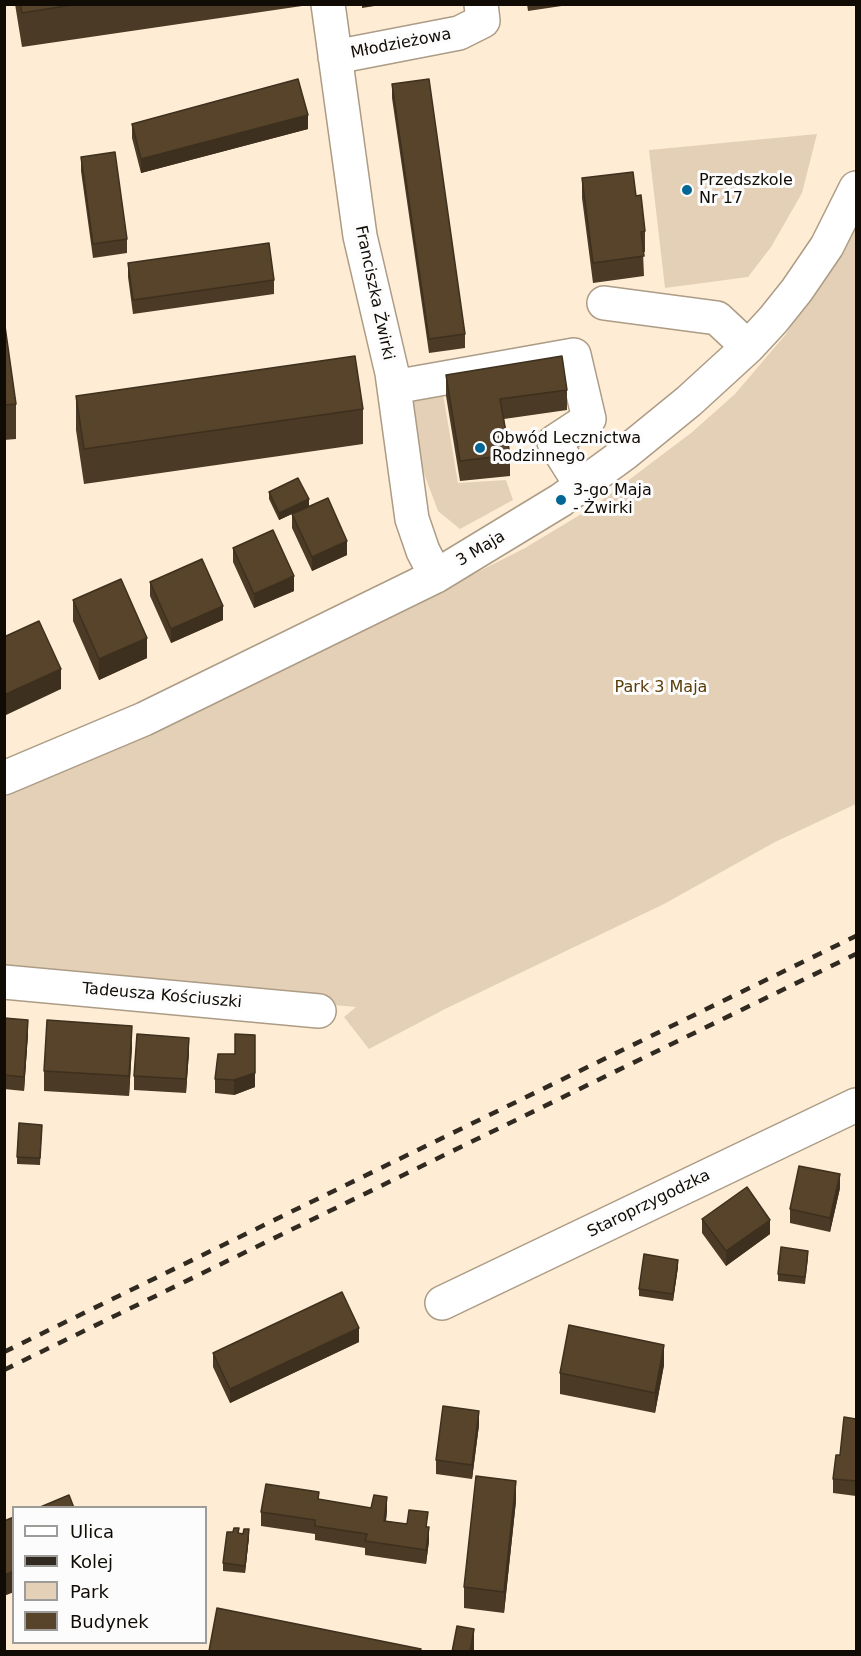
<!DOCTYPE html>
<html>
<head>
<meta charset="utf-8">
<style>
	body { margin:0 }
	#map { position:relative; width:861px; height:1656px; overflow:hidden; background:#feecd5; font-family:"DejaVu Sans",sans-serif }
	canvas { display:block }
	.frame { position:absolute; inset:0; border:6px solid #110b05; pointer-events:none }
	.legend { position:absolute; left:12px; top:1506px; width:195px; height:138px; box-sizing:border-box; background:#fcfcfc; border:2px solid #9e9c99; margin:0; padding:8px 10px; list-style:none; font-size:18px; color:#110b05 }
	.legend li { display:flex; align-items:center; gap:12px; height:30px }
	.legend b { width:30px; border:2px solid #9e9c99 }
</style>
</head>
<body>
<div id="map">
<canvas width="861" height="1656"></canvas>
<div class="frame"></div>
<ul class="legend">
<li><b style="height:8px;background:#fff"></b>Ulica</li>
<li><b style="height:8px;background:#312a21"></b>Kolej</li>
<li><b style="height:16px;background:#e4d0b6"></b>Park</li>
<li><b style="height:16px;background:#57442b"></b>Budynek</li>
</ul>
</div>
<script>
const c = document.querySelector('canvas').getContext('2d');
c.lineJoin = 'round';
function fill(path, color) { c.fillStyle = color; c.fill(path, 'evenodd'); }
function stroke(path, color, width, dash) { c.strokeStyle = color; c.lineWidth = width; c.lineCap = dash ? 'butt' : 'round'; c.setLineDash(dash || []); c.stroke(path); }
function drawText(font, color, halo, rows, align = 'center') {
  c.font = font + ' "DejaVu Sans",sans-serif'; c.lineWidth = 6; c.setLineDash([]); c.textBaseline = 'middle'; c.strokeStyle = halo; c.fillStyle = color; for (const [text, x, y, turn = 0] of rows) {
    c.save(); c.translate(x, y); c.rotate((+turn || 0) * Math.PI / 180); c.textAlign = isNaN(turn) ? turn : align; if (halo) c.strokeText(text, 0, 0); c.fillText(text, 0, 0); c.restore();
  }
}
fill(new Path2D(`
	M817,134L802,193L771,247L748,277L665,288L649,150Z
	M856,215V804L775,842L664,904L445,1009L369,1049L344,1017L356,1007L5,976L4,797L145,735L357,633L525,548L593,507L691,433L735,394L786,334L851,227Z
	M443,394L458,483L506,480L513,500L460,529L438,511L419,460L412,398Z`), '#e4d0b6');
const minor = new Path2D(`
	M328,4L360,236L392,373L412,519L423,551L436,576
	M335,57L459,33L483,21L481,4
	M604,303L717,318L748,347
	M394,387L574,355L589,419L554,442L581,485
	M4,778L144,719L436,576L561,500L624,454L689,401L748,347L773,320L797,290L827,246L856,188
	M4,982L319,1011
	M442,1303L856,1105`);
stroke(minor, '#ac9c86', 36);
stroke(minor, '#fff', 33);
stroke(new Path2D(`
	M4,1352L856,936
	M4,1370L856,954`), '#312a21', 4.5, [10, 10]);
fill(new Path2D(`
	M15,4H302V6L22,47Z
	M362,4H387L362,8Z
	M527,4H575L528,11Z
	M392,84L465,334V348L429,353L392,98Z
	M132,124L308,129L141,173L132,138Z
	M81,157L127,239V253L93,258L81,171Z
	M582,178L636,196L645,231V252H643L644,276L593,283L582,198Z
	M128,263L274,280V294L133,314L128,277Z
	M4,319L16,404V439L4,440Z
	M446,375L567,390V410L504,419L510,455V476L460,481L446,396Z
	M76,396L363,409V444L84,484L76,430Z
	M269,492L309,506L279,520L269,499Z
	M292,514L347,555L312,571L292,528Z
	M233,548L294,591L254,608L233,562Z
	M150,582L223,620L171,643L150,596Z
	M73,600L147,658L99,680L73,621Z
	M4,1018L28,1034L24,1091L4,1089Z
	M132,1046L129,1096L44,1091V1071Z
	M189,1052L186,1093L134,1090V1076Z
	M218,1054L255,1087L234,1095L215,1093V1079Z
	M42,1125L40,1165L17,1164V1157Z
	M840,1188L830,1232L790,1223V1209Z
	M702,1219L770,1234L726,1266L702,1233Z
	M808,1258L805,1284L778,1281V1274Z
	M678,1267L673,1301L639,1296V1289Z
	M359,1342L230,1403L213,1367V1353Z
	M664,1365L655,1413L560,1394V1373Z
	M856,1419V1496L833,1493V1479L840,1455Z
	M479,1425L472,1479L436,1474V1460Z
	M319,1499L387,1511L386,1521L428,1527L429,1541L426,1564L365,1555V1548L315,1540V1534L261,1526V1512Z
	M516,1501L504,1613L464,1608V1587Z
	M238,1533L249,1537L245,1573L223,1571V1563Z`), '#4b3a25');
fill(new Path2D(`
	M308,115V129L141,173V159Z
	M309,499V506L279,520V513Z
	M347,541V555L312,571V557Z
	M294,576V591L254,608V594Z
	M223,606V620L171,643V629Z
	M147,638V658L99,680V659Z
	M61,669V689L4,716V695Z
	M28,1020V1034L24,1091V1077Z
	M132,1026V1046L129,1096V1076Z
	M255,1035V1087L234,1095V1080Z
	M189,1038V1052L186,1093V1079Z
	M840,1174V1188L830,1232V1218Z
	M770,1220V1234L726,1266V1251Z
	M678,1260V1267L673,1301V1294Z
	M359,1328V1342L230,1403V1389Z
	M664,1345V1365L655,1413V1393Z
	M479,1411V1425L472,1479V1465Z
	M516,1481V1501L504,1613V1592Z
	M387,1497V1511L384,1535V1521Z
	M429,1527V1541L426,1564V1550Z
	M249,1529V1537L245,1573V1566Z
	M14,1571V1592L4,1596V1575Z
	M474,1629V1652H470Z`), '#3d301e');
const building = new Path2D(`
	M20,4H78L22,13Z
	M298,79L308,115L141,159L132,124Z
	M429,79L465,334L429,339L392,84Z
	M115,152L127,239L93,244L81,157Z
	M633,172L636,196L641,195L645,231L641,232L644,256L593,263L582,178Z
	M269,243L274,280L133,300L128,263Z
	M4,319L16,404L4,405Z
	M355,356L363,409L84,449L76,396Z
	M562,356L567,390L500,399L510,455L460,461L446,375Z
	M298,478L309,499L279,513L269,492Z
	M328,498L347,541L312,557L292,514Z
	M273,530L294,576L254,594L233,548Z
	M202,559L223,606L171,629L150,582Z
	M121,579L147,638L99,659L73,600Z
	M39,621L61,669L4,695V637Z
	M4,1018L28,1020L24,1077L4,1075Z
	M47,1020L132,1026L129,1076L44,1071Z
	M137,1034L189,1038L186,1079L134,1076Z
	M235,1034L255,1035V1073L234,1080L215,1079L218,1054H235Z
	M19,1123L42,1125L40,1158L17,1157Z
	M799,1166L840,1174L830,1218L790,1209Z
	M747,1187L770,1220L726,1251L702,1219Z
	M781,1247L808,1251L805,1277L778,1274Z
	M644,1254L678,1260L673,1294L639,1289Z
	M342,1292L359,1328L230,1389L213,1353Z
	M569,1325L664,1345L655,1393L560,1373Z
	M443,1406L479,1411L472,1465L436,1460Z
	M844,1417L856,1419V1481L833,1479L836,1455H840Z
	M476,1476L516,1481L504,1592L464,1587Z
	M266,1484L319,1492L318,1499L371,1508L374,1495L387,1497L384,1521L407,1524L409,1510L428,1512L426,1527H429L426,1550L365,1541L367,1534L315,1526V1520L261,1512Z
	M69,1495L74,1508H38Z
	M14,1517V1571L4,1575V1521Z
	M234,1528H239L238,1533L243,1534L244,1529H249L245,1566L223,1563L227,1532H233Z
	M217,1608L421,1649L420,1652L209,1651Z
	M457,1626L474,1629L470,1652H452Z`);
fill(building, '#57442b');
stroke(building, '#3d301e', 1.5);
for (const [x, y, r, color] of [
	[687,190,6,"#046695"],
	[480,448,6,"#046695"],
	[561,500,6,"#046695"]
]) { const dot = new Path2D(); dot.arc(x, y, r, 0, 2 * Math.PI); c.fillStyle = color; c.fill(dot); stroke(dot, '#fcfcfc', 2); }
drawText('16px', '#110b05', '#fcfcfc', [
	["Młodzieżowa",401,44,-11],
	["Franciszka Żwirki",374,293,78],
	["3 Maja",481,549,-31],
	["Tadeusza Kościuszki",162,996,5],
	["Staroprzygodzka",649,1204,-26]
]);
drawText('16px', '#110b05', '#fcfcfc', [
	["Przedszkole",699,181],
	["Nr 17",699,199],
	["Obwód Lecznictwa",492,439],
	["Rodzinnego",492,457],
	["3-go Maja",573,491],
	["- Żwirki",573,509]
], 'left');
drawText('16px', '#5a3b06', '#fcfcfc', [
	["Park 3 Maja",661,688]
]);
</script>
</body>
</html>
